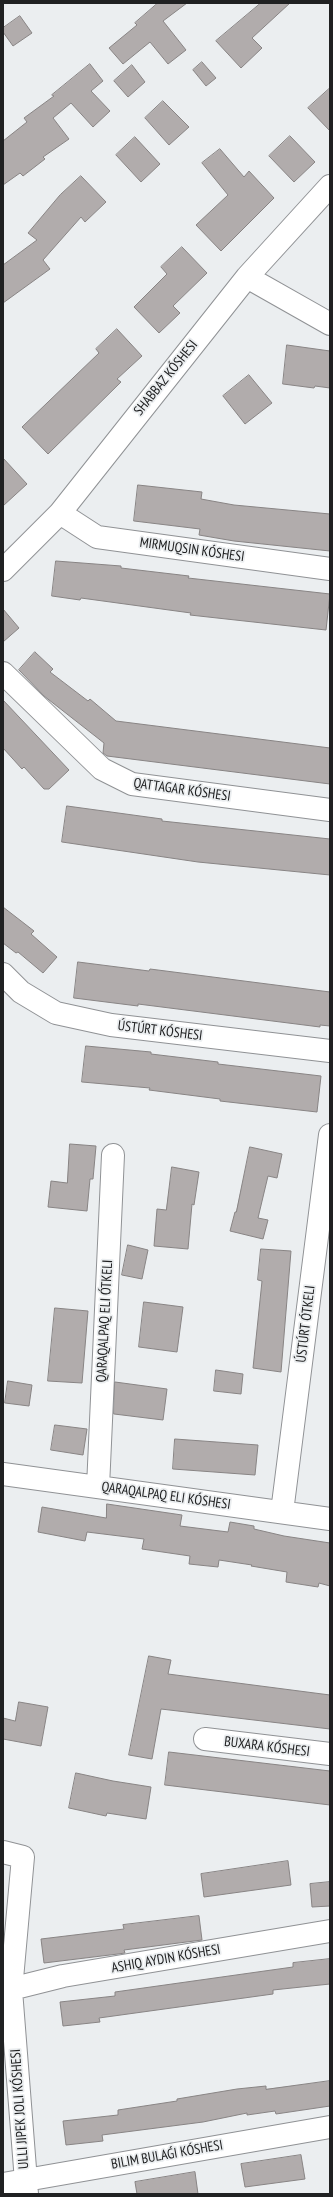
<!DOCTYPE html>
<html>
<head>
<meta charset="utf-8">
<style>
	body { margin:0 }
	#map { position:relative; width:333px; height:2197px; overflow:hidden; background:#ebeef0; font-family:"PT Sans Narrow",sans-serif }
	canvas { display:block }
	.frame { position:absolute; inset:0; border:4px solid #202122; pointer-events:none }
</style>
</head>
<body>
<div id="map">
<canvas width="333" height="2197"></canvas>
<div class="frame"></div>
</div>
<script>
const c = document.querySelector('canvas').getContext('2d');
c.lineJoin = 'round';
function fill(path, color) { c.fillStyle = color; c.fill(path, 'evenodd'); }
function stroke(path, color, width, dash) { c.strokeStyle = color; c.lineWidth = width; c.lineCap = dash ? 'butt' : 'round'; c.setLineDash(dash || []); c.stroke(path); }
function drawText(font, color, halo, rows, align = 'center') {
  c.font = font + ' "PT Sans Narrow",sans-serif'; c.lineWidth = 3.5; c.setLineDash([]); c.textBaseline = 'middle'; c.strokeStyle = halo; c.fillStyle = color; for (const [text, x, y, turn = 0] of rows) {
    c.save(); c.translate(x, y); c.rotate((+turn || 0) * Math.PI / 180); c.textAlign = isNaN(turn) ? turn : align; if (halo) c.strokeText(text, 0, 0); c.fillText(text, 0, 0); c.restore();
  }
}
const building = new Path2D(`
	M158,3H187L163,21L186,50L168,64L150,42L123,64L109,48L137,25L135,23Z
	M261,3H290L252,38L262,48L241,68L216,41Z
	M20,16L32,33L13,46L3,32V28Z
	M202,62L216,78L206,86L193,70Z
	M90,64L103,81L91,91L110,111L93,127L71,103L53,118L69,139L43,157L45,159L23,176L20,173L3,185V141L27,122L24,118L54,96L52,95Z
	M132,65L145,82L128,97L114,81Z
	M330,88V131L308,108Z
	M163,101L189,127L169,145L145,118Z
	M290,136L315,162L294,182L269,156Z
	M135,137L160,164L141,182L116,155Z
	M220,149L244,177L249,171L274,198L221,251L196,225L228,195L202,163Z
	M81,176L106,202L85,222L81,217L43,260L50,269L3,303V265L37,240L28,233L60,195Z
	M182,247L207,273L173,306L180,313L159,333L134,307L167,274L161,267Z
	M117,329L142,356L117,379L121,382L48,454L22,427L99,353L96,349Z
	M287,345L330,351V388L315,386L314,388L283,384Z
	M249,375L272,403L245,424L223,396Z
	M3,458L27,484L3,506Z
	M138,485L202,492L201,499L234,505L330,514V551L234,541L199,535L200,529L134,521Z
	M56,561L121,566V568L189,576L188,578L330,594L326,630L190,615L191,613L81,598L80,600L52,596Z
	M3,609L19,628L3,642Z
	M35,652L53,669L50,672L88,701L90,699L116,721L330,748V784L107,756L103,753L104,743L44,696L19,670Z
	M3,700L69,770L49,789H44L24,767L22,769L3,748Z
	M67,806L162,819V821L330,839V875L198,862L62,842Z
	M3,907L34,931L31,934L57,957L43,973L18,952L16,953L3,943Z
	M78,962L149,971L150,969L330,992V1026L320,1025V1027L138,1004V1006L74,998Z
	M86,1046L151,1052V1054L218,1062V1064L321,1076L317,1112L220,1101V1099L149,1090L150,1088L82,1082Z
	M70,1144L96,1146L93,1179H90L87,1211L48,1207L51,1181L67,1183Z
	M250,1147L282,1154L277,1178L268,1176L258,1218L268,1220L263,1239L230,1231L235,1212H236Z
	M172,1167L199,1172L194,1205L192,1204L188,1249L154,1246L157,1209L166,1210Z
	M128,1245L148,1250L142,1279L122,1275Z
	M261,1249L291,1251L281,1372L253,1368L262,1281L258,1280Z
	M144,1302L183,1307L177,1352L139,1347Z
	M55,1308L88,1311L82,1383L48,1381Z
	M216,1370L243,1374L241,1394L214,1391Z
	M8,1381L32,1385L29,1406L5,1403Z
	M115,1382L167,1389L163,1420L114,1414Z
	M55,1425L87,1429L83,1455L51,1450Z
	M175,1439L258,1445L255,1475L173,1469Z
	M107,1504L182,1515L180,1526L228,1532L230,1522L254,1526V1529L284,1536L330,1543V1586L319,1583L318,1587L286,1582L287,1572L251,1566L252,1565L219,1560L218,1567L189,1564L190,1556L142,1549L144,1539L87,1532L85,1541L38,1532L42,1507L106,1518Z
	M149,1656L171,1660L168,1674L330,1695V1729L161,1709L152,1759L129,1755Z
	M19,1702L48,1707L41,1746L3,1739V1718L15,1721Z
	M169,1752L330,1771V1805L165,1785Z
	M76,1773L113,1781L151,1787L146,1819L107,1813L106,1816L69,1808Z
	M288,1861L291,1885L204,1897L201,1874Z
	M330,1882V1906L312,1907L310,1884Z
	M199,1916L202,1940L124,1950L125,1953L118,1954L44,1963L41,1939L124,1929L123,1925Z
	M330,1959V1984L273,1990V1994L99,2018L100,2022L63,2026L60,2002L115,1996V1992L293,1967V1963Z
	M330,2081V2106L276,2114L275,2111L247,2115V2113L203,2122L102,2135L103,2141L66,2145L63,2121L118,2115V2110L177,2101V2099L237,2089L266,2086V2089Z
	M301,2155L305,2179L245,2187L241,2164Z
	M195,2172L198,2194H137L135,2182Z`);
fill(building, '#b1acac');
stroke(building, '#888484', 1);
const minor = new Path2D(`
	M247,277L330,324
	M60,513L97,537L330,569
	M3,570L60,513L247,277L330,186
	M3,673L102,769L132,784L330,810
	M3,974L21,992L56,1013L111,1025L330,1051
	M3,1474L330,1519
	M98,1487L113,1155
	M282,1512L330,1135
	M205,1739L330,1754
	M3,1852L23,1857L11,1990L27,2194
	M3,1991L63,1976L330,1931
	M3,2184L330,2127`);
stroke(minor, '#909295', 24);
stroke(minor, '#fff', 22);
drawText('14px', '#202122', '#ebeef0', [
	["SHABBAZ KÓSHESI",166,378,-51],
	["MIRMUQSIN KÓSHESI",192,550,8],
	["QATTAGAR KÓSHESI",182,790,8],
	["ÚSTÚRT KÓSHESI",160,1031,7],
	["QARAQALPAQ ELI ÓTKELI",105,1321,-87],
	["ÚSTÚRT ÓTKELI",306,1324,-83],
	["QARAQALPAQ ELI KÓSHESI",166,1496,8],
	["BUXARA KÓSHESI",267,1747,7],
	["ASHIQ AYDIN KÓSHESI",166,1959,-10],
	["ULLI JIPEK JOLI KÓSHESI",20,2109,-94],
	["BILIM BULAǴI KÓSHESI",167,2155,-10]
]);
</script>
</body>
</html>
